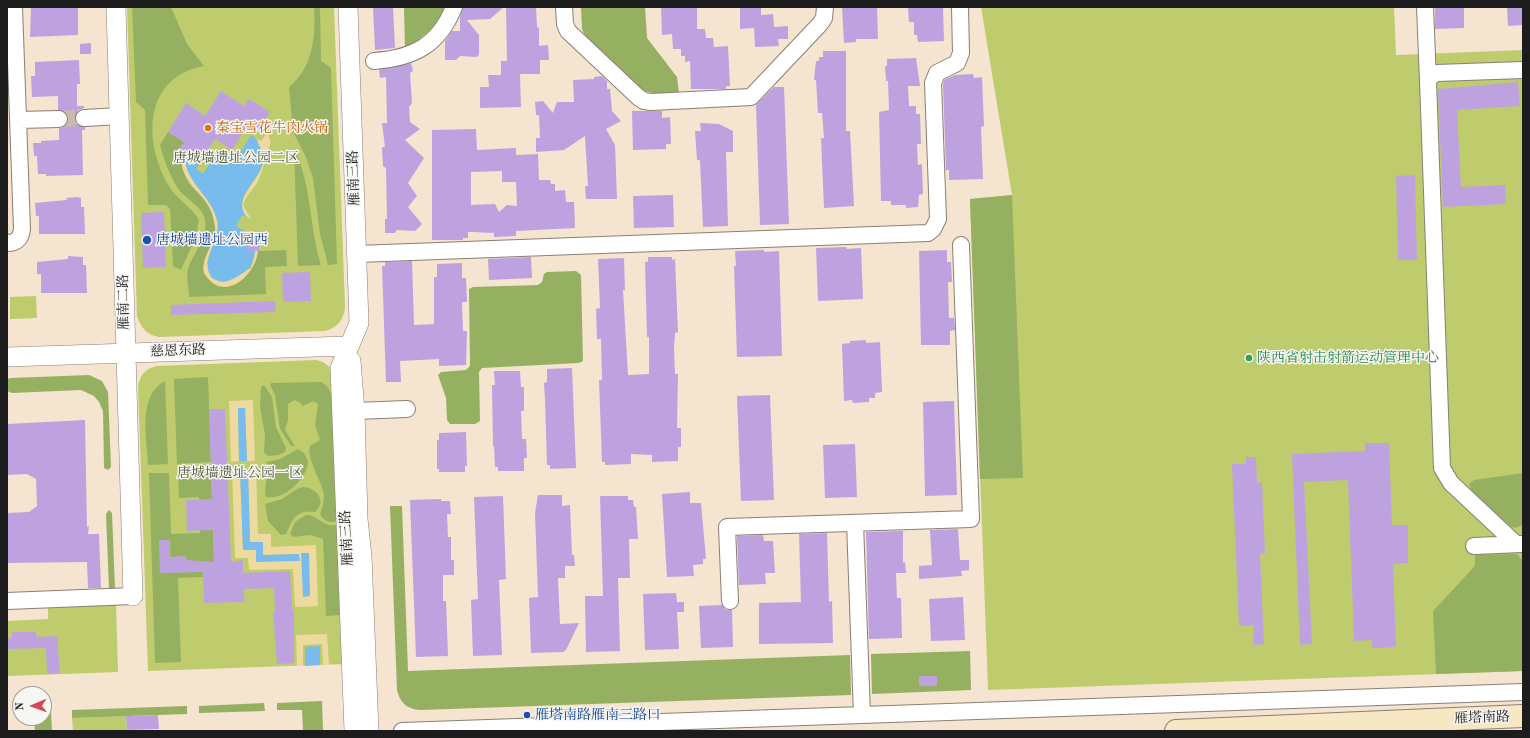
<!DOCTYPE html>
<html>
<head>
<meta charset="utf-8">
<style>
	body { margin:0 }
	#map { position:relative; width:1530px; height:738px; overflow:hidden; background:#f5e4cf; font-family:"Old Standard TT",serif }
	canvas { display:block }
	.frame { position:absolute; inset:0; border:8px solid #1c1c1c; pointer-events:none }
	.north { position:absolute; left:12px; top:686px; width:40px; height:40px; box-sizing:border-box; background:#f6f6f2; border:1px solid #9f9f9c; border-radius:50%; rotate:268deg; font-size:11px; font-weight:700; line-height:16px; text-align:center; color:#1c1c1c }
	.north::after { content:''; display:block; margin:auto; width:14px; height:18px; background:#d1495b; clip-path:polygon(50% 0,100% 100%,50% 72%,0 100%) }
</style>
</head>
<body>
<div id="map">
<canvas width="1530" height="738"></canvas>
<div class="frame"></div>
<div class="north">N</div>
</div>
<script>
const c = document.querySelector('canvas').getContext('2d');
c.lineJoin = 'round';
function fill(path, color) { c.fillStyle = color; c.fill(path, 'evenodd'); }
function stroke(path, color, width, dash) { c.strokeStyle = color; c.lineWidth = width; c.lineCap = dash ? 'butt' : 'round'; c.setLineDash(dash || []); c.stroke(path); }
function drawText(font, color, halo, rows, align = 'center') {
  c.font = font + ' "Old Standard TT","Noto Serif SC",serif'; c.lineWidth = 3; c.setLineDash([]); c.textBaseline = 'middle'; c.strokeStyle = halo; c.fillStyle = color; for (const [text, x, y, turn = 0] of rows) {
    c.save(); c.translate(x, y); c.rotate((+turn || 0) * Math.PI / 180); c.textAlign = isNaN(turn) ? turn : align; if (halo) c.strokeText(text, 0, 0); c.fillText(text, 0, 0); c.restore();
  }
}
fill(new Path2D(`
	M127,7H334L345,307C344,320 337,328 325,331L159,337C147,335 141,328 137,316Z
	M981,7H1394L1396,55L1523,50V671L988,690L970,199L1012,195Z
	M36,296L37,318L10,319V297Z
	M316,360L323,362L331,368L345,664L148,671L138,386C140,375 146,368 157,366Z
	M116,603L118,672L7,676V649L12,648V638H7V621L48,619V605ZM36,632L37,648L12,633Z
	M126,716L127,730L73,731L72,718Z`), '#becc6e');
fill(new Path2D(`
	M132,7H171L187,44L204,66C143,77 143,142 169,186C176,199 192,207 199,220L196,237L181,270L173,266L170,209L166,205H148L145,110L136,102Z
	M314,7H320L321,61L331,68L337,264L328,265L320,234L313,178L306,157L293,132L289,87C313,68 316,35 314,7Z
	M404,7H446C434,28 426,36 405,48Z
	M581,7H645L647,38L677,77L679,93H653L644,91L585,36L582,29Z
	M168,132L184,142L178,151L182,154C180,167 186,181 195,190C199,194 203,197 206,201C211,208 214,219 215,227C217,235 205,256 203,268L212,282L219,287C238,277 254,274 258,251L286,250L287,266L265,267L266,294L189,297C189,289 186,277 188,269C193,253 208,238 205,220C203,207 187,200 179,190C170,177 164,160 160,145Z
	M294,148C312,185 309,226 321,265L298,266Z
	M1012,195L1023,478L980,479L970,199Z
	M576,271L581,275L583,361L579,363L482,368L479,372L480,421L475,424H450L447,420L446,398L438,375L441,372L466,370L470,366L469,289L473,287L538,285L542,282L544,274L547,272Z
	M89,375L102,381L108,392L111,467L108,470L104,468L103,411L99,402L94,396L81,390L12,393L7,391V379L11,378Z
	M208,377L211,462L177,464L174,379Z
	M165,381L168,464L148,465C147,437 137,396 165,381Z
	M321,382L327,386L332,395L337,521C330,523 324,522 320,514C322,508 324,502 324,495C322,481 306,459 310,446L320,440L315,425L318,404L313,401L303,406L299,402L294,400L288,404V420L285,430L295,446H291L280,429L275,395L270,385L271,383Z
	M264,385L272,397L276,427L286,448L285,452L278,455L268,456L264,452L265,435L260,407L261,387Z
	M298,449L304,453L308,461C308,478 284,501 266,497L265,493L267,474L266,462L280,459Z
	M211,471L214,562H202L203,577L178,578L181,662L155,663L149,473H169L171,534L200,533L199,497L179,498L178,472ZM170,540L171,573H161L159,541ZM186,556L187,572L177,573L176,557Z
	M1523,473V525L1515,528L1510,526L1471,490L1469,484L1474,480Z
	M303,487C318,488 327,502 315,512C296,510 293,518 286,534L281,535L268,521L265,504L282,499L297,489Z
	M390,506H402L408,671L850,655L851,695L420,710C407,709 400,703 397,690Z
	M109,510L112,513L115,589H109L106,514Z
	M306,515C319,515 323,528 337,525L340,615L326,616L323,539L310,535L294,537L290,534L295,522Z
	M1509,554H1517L1523,561V671L1436,674L1433,611L1475,566V555Z
	M970,651L971,690L872,694L871,654Z
	M322,701L323,730L303,731L302,710H277V703Z
	M264,703L265,711L199,713V706Z
	M187,706V714L72,718V710Z
	M44,711H51L52,731H35L34,718H44Z`), '#96b061');
fill(new Path2D(`
	M267,133L271,142C266,155 264,168 258,181C254,189 246,195 243,205L251,219C226,206 260,180 263,163C265,153 258,148 257,139L261,141Z
	M182,154L185,156C185,185 217,198 218,227C219,240 209,251 207,263L212,278L223,282L236,277L251,268L255,251H258C255,277 223,304 204,273C201,257 214,246 215,231C216,225 213,219 212,213C204,192 177,180 182,154Z
	M253,400L255,461H247L245,408H238L239,461L231,462L229,401Z
	M232,470H240L243,550L256,549V562L299,554L263,555L250,542L248,470H256L258,534H271V547L316,545L318,606L295,607L293,569L249,570L248,558H235Z
	M327,634L329,665H323L322,644L303,645V666H297L296,635Z`), '#eeda9e');
fill(new Path2D(`
	M251,135C257,139 257,141 260,147C275,177 228,191 247,217L242,215L236,226L255,237V239L247,240V251H255C253,266 251,268 238,276C228,282 223,284 212,278C198,258 222,242 217,220C211,195 185,183 185,156L199,165L196,169L203,174L219,149L236,160Z
	M238,408H245L247,461H239Z
	M240,470H248L250,542H263V555L299,554L300,561L256,562V550H243Z
	M301,553H309L310,596L303,597Z
	M320,646V665L305,666V647Z`), '#78bcee');
fill(new Path2D(`
	M31,7H78V35L30,37Z
	M373,7H393L395,48L375,50Z
	M463,7H504L490,19L467,20L479,35V55L476,57L460,56L456,60H445V41L452,31H460V17Z
	M506,7H536L537,27L539,28V46L548,45L549,60H540V74H520L521,107L480,108V87H489L488,75H501V61H507Z
	M661,7L697,8V29H705L706,38H713L714,47L728,46L730,86H726V89H691L690,61L685,62V56H681V49H673L672,34L662,35Z
	M740,7H761V15L773,14L774,27L788,26V39H778L779,46L755,47L754,28L740,29Z
	M842,7H877L878,39H856V42L844,43Z
	M914,7H943L944,41L918,42L917,35H914V22H909L908,8Z
	M1435,7H1464V28L1435,29Z
	M1507,7H1523V25L1508,26Z
	M91,43V54H80V44Z
	M823,51H846V131H850L854,206L824,208L821,138H824L822,113H818L816,80H814L816,61H819V57H823Z
	M916,58L920,86H908L909,106H916V114H920L921,144H917L918,165L922,164L923,194L919,195L918,207L906,208V205H891V201H881L879,112L889,110L888,81H886L885,66H887V59Z
	M79,60L80,84H77V106H84V108L78,110L75,118L76,124L85,127V130H82L83,175L46,176V174H38L37,156H34L33,143H41V141L59,140V128L64,127L68,119L67,114L58,110V96L32,97L31,76H35V62Z
	M411,63L413,71L410,73L412,103L409,107L410,122L420,129L405,140L424,158L408,183L417,196L408,207L422,224L415,231L397,230L395,233H385V219H387L386,168L383,166L382,147H385L382,123H387L386,77L380,78L379,70Z
	M973,74L974,78L982,77L984,126L981,127L983,179L949,180V170H946L943,85L944,80L955,75Z
	M602,76L607,81V89H610L612,111L621,121L606,129L615,145L617,199H586L585,186H588L585,136L564,150L536,152V138H540L539,115H536L535,102L543,101L553,113L557,102H574L573,80L594,79V77Z
	M1518,82L1520,106L1457,110L1461,187L1505,185L1506,204L1443,207L1438,89Z
	M774,87H784L789,224L760,225L756,105Z
	M221,91L244,106L249,99L270,112L257,131L248,125L232,150L215,139L199,165L178,151L184,142L168,132L186,103L205,116Z
	M632,111H662V118L670,117L671,144H666V149L633,150Z
	M700,123L719,124L733,131V152H726L728,226L703,227L700,160H697L695,131H701Z
	M476,129L477,150L516,148V155L538,154L539,180H550L551,184H555V191L565,190L566,202H574L575,228L516,231V236L494,237V233L473,232H468V238H463V240H432V130ZM502,171V182H516L517,206L507,205L499,212L495,204L471,205V172Z
	M1415,175L1417,260H1398L1396,176Z
	M673,195L674,227L634,228L633,196Z
	M77,197L81,198V207H84L85,234H39V216H36L35,203L67,200L66,198Z
	M164,212L166,267L143,268L141,213Z
	M247,239H259V251H247Z
	M846,247L847,249L861,248L863,299L818,301L816,248Z
	M764,250V252L779,251L782,356L737,357L734,266H736L735,251Z
	M947,250V262H951L952,282H948L949,318H954L955,330L950,331V345H921L919,251Z
	M68,256L83,257V265H86L87,293H41V274H37V262L68,259Z
	M531,257L532,278L489,280L488,259Z
	M648,257H672V260L675,259L678,332L675,333L674,349L675,374H678L677,428H681V447H678V461L652,462V455L631,454V464L605,465V462H602L599,380H602L601,339H597L596,309L600,308L598,259L624,258L625,290H623L628,375L649,374V337H647L645,262H648Z
	M412,261L414,325L434,324V277H437V264L462,263V278H466L467,302H462L463,331H467L466,365L439,366V359L400,361L401,382H386L382,266H385V262Z
	M310,272L311,301L283,302L282,273Z
	M275,301L276,312L171,315V305Z
	M866,340V343L880,342L882,392L875,393V398H869V402L853,403L852,400L844,401L842,344L850,343V341Z
	M572,368L576,468L550,469V465H547L545,400L544,383L547,382V369Z
	M494,371H520L521,387H524V411H521L522,439H526L527,458H524V471H498V467H495L494,446H493L492,385H495Z
	M770,395L774,500L741,501L737,396Z
	M954,401L957,495L925,496L923,402Z
	M209,409H225L231,562L243,560V573L290,571L292,610H294V663L277,664L273,611H275L274,588L243,589L245,602L204,603L203,572L160,573L159,540H170V557L186,556V560L214,562L213,530L187,531L186,500L212,499Z
	M85,420L87,527L89,526L88,534H99L101,588H88L87,562L7,563V513L29,512L37,506L36,479L27,474L7,475V424Z
	M466,432L467,466H465V472H439V469H437V440H439V433Z
	M1365,443H1389L1392,525H1408V563L1393,564L1396,647L1372,648V640L1354,641L1348,480L1304,482L1312,644L1300,645L1292,454L1365,451Z
	M855,444L857,497L825,498L823,445Z
	M1246,457H1256L1257,483L1262,482L1265,553L1260,554L1264,644L1254,645L1253,625L1239,626L1232,464H1246Z
	M690,492V503H701L706,559H703V564L693,565L694,576L667,577L662,494Z
	M538,495H562V506L570,505L572,555H574L575,566H565V578H558L560,624L579,623L566,650L563,652L531,653L529,598L538,597L535,513Z
	M503,496L506,579L499,580L502,655L473,656L471,600L478,599L474,497Z
	M600,496H628V500H633L634,507H636L638,539H629L630,578H618L620,651L586,652L585,596H603Z
	M441,499V501H450L451,514H447L448,537H451V560H454V575H443V601H446L448,656L416,657L410,500Z
	M958,529L960,560H969V570L961,571L962,576L919,579V566L932,565L930,530Z
	M903,531V563L905,562L906,573H896L897,598H901L902,638L869,639L866,532Z
	M827,533L829,602L832,601L833,643L759,644V603L801,602L799,534Z
	M763,535L764,541H773L775,573H765L766,584L739,585L737,536Z
	M676,593L677,602H684V612H677L679,649L645,650L643,594Z
	M963,597L965,640L931,641L929,599Z
	M722,605L726,610H732L733,647L701,648L699,606Z
	M12,632H36L37,637L57,636L60,673L47,674L46,648L7,649V638H12Z
	M919,676H937V686H919Z
	M158,715L159,729L127,730L126,716Z`), '#bea2e0');
stroke(new Path2D(`
	M59,119L84,118`), '#cabcab', 16, [16, 8]);
const minor = new Path2D(`
	M564,7L565,24L568,31L638,97L644,101L651,102L751,97L820,24L824,18L825,7
	M1425,7L1428,81
	M374,61C414,58 439,45 454,7
	M84,118L120,116
	M19,120L59,119
	M7,243C16,243 21,239 22,229L14,7
	M357,254L928,233L933,229L938,219L933,83L937,73L957,63L961,53L960,7
	M355,411L407,409
	M855,523L862,715
	M1516,544L1451,483L1442,468L1428,81L1432,75L1437,73L1523,70
	M1474,546L1521,544
	M7,601L133,596
	M730,601L727,527L971,519L961,245
	M402,731L1523,692`);
const tertiary = new Path2D(`
	M116,7L133,596
	M348,7L359,323L340,368L354,731
	M7,357L348,346
	M351,361L355,411L358,519L362,556L369,731`);
const secondary = new Path2D(`
	M1176,731L1523,716`);
stroke(minor, '#888076', 18);
stroke(tertiary, '#888076', 20);
stroke(secondary, '#888076', 24);
stroke(minor, '#fff', 16);
stroke(tertiary, '#fff', 19);
stroke(secondary, '#f7e8c3', 22);
for (const [x, y, r, color] of [
	[208,128,4,"#e8710a"],
	[147,240,5,"#1a4fb4"],
	[1249,358,4,"#2e9e5b"],
	[527,715,4,"#1a4fb4"]
]) { const dot = new Path2D(); dot.arc(x, y, r, 0, 2 * Math.PI); c.fillStyle = color; c.fill(dot); stroke(dot, '#f6f6f2', 1.5); }
drawText('14px', '#c56008', '#f6f6f2', [
	["秦宝雪花牛肉火锅",216,128]
], 'left');
drawText('14px', '#555a39', '#f6f6f2', [
	["唐城墙遗址公园二区",236,158],
	["唐城墙遗址公园一区",240,473]
]);
drawText('14px', '#1c1c1c', '#f6f6f2', [
	["雁南三路",354,178,-92],
	["雁南二路",124,302,-91],
	["慈恩东路",178,351,-2],
	["雁南三路",347,538,-93],
	["雁塔南路",1482,718,-2]
]);
drawText('14px', '#164399', '#f6f6f2', [
	["唐城墙遗址公园西",156,240],
	["雁塔南路雁南三路口",535,715]
], 'left');
drawText('14px', '#27864d', '#f6f6f2', [
	["陕西省射击射箭运动管理中心",1257,358]
], 'left');
</script>
</body>
</html>
